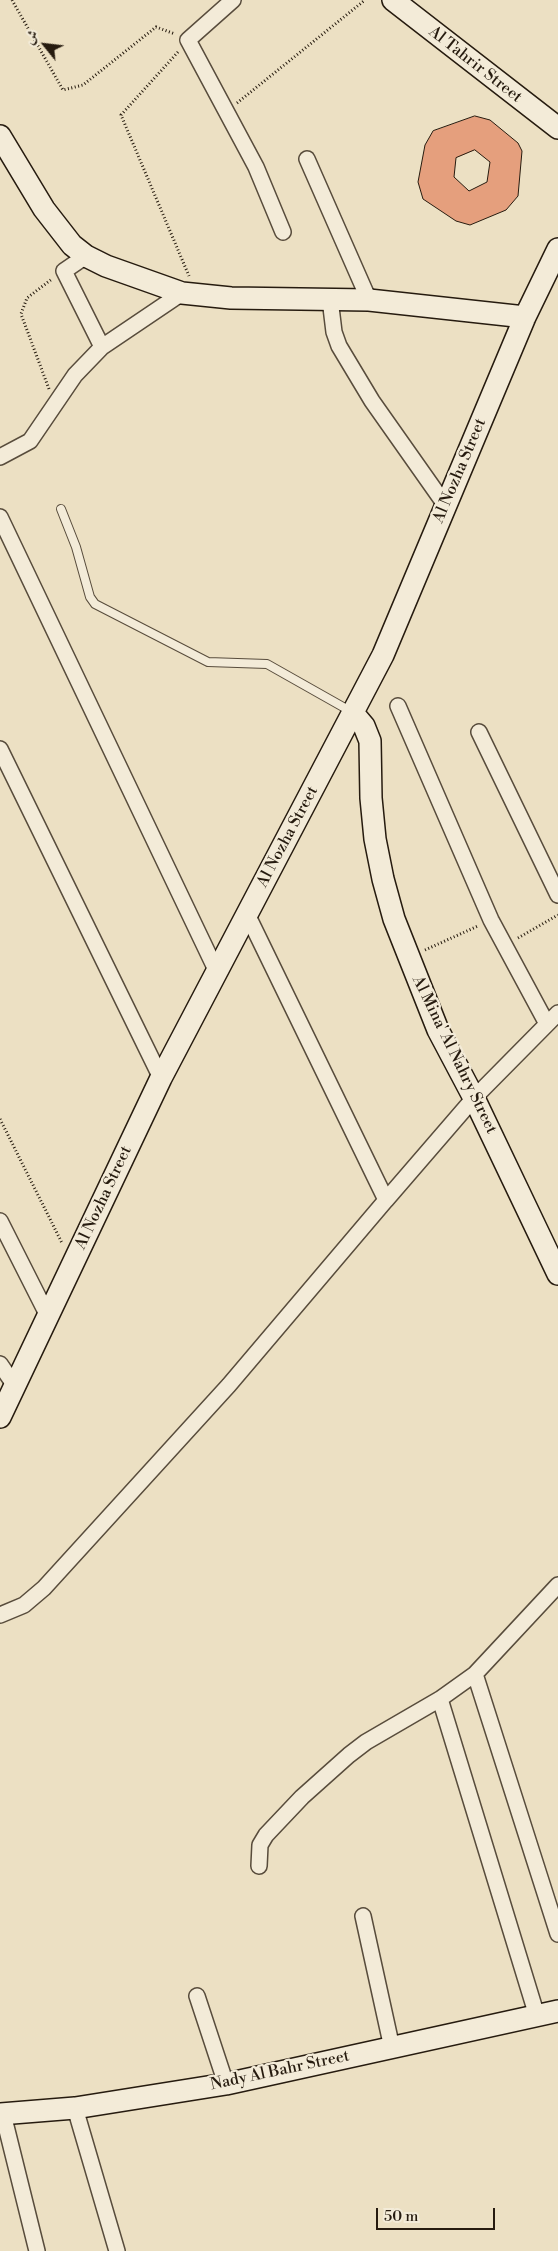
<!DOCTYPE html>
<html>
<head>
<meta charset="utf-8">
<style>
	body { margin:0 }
	#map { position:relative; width:558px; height:2251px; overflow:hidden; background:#ece0c3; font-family:"Libre Bodoni",Amiri,serif }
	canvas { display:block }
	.north { position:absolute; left:20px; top:20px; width:50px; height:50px; -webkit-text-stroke:4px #f3ebd8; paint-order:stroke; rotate:299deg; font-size:14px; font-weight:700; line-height:20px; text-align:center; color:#261b0f }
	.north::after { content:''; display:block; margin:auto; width:18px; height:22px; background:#261b0f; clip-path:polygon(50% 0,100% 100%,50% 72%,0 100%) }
	.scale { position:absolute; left:376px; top:2208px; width:119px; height:22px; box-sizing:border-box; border:2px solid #261b0f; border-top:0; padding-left:6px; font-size:15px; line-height:18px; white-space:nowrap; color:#261b0f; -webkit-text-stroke:4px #f3ebd8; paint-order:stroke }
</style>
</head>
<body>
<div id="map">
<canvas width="558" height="2251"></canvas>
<div class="north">ش</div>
<div class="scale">50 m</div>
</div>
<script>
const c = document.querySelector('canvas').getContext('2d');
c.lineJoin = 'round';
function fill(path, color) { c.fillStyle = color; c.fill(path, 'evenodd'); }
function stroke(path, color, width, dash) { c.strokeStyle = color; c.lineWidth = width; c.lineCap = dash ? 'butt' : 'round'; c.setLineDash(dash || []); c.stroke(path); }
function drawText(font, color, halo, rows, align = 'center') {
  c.font = font + ' "Libre Bodoni",serif'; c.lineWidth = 4.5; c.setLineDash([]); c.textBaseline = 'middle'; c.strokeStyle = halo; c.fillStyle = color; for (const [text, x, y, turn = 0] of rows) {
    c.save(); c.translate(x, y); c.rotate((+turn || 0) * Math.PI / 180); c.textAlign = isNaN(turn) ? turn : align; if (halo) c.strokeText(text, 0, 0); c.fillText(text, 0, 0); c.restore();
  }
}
const building = new Path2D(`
	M475,116L490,120L518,143L522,151L518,196L506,210L470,225L456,221L423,199L418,182L425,145L433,131ZM475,150L490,162L487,182L469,191L454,177L456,158Z`);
fill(building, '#e59f7d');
stroke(building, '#261b0f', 1);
const lane = new Path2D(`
	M61,509L76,547L90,597L95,604L208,662L267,664L352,712`);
const street = new Path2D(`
	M233,0L188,40L256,167L283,232
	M307,159L369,300
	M86,256L64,271L102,347
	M330,299L334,332L339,346L372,401L446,506
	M0,457L30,441L75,375L102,347L182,293
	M0,517L217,972
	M398,706L491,920L547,1024
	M479,732L558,895
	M0,749L161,1078
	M247,914L386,1200L474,1098L558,1013
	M0,1221L48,1316
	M0,1364L15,1386
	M0,1615L24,1605L44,1588L229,1385L386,1200
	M475,1674L558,1934
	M440,1699L537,2016
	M259,1866L260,1845L266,1835L302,1797L349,1755L366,1742L440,1699L475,1674L558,1585
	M363,1916L392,2048
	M197,1996L226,2084
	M75,2108L117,2251
	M3,2114L37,2251`);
const secondary = new Path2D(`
	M393,0L558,128
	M0,136L44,209L72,245L86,256L106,266L182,293L231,298L369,300L525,317
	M353,713L364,726L370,741L371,798L375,839L383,879L394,919L438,1030L474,1098L558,1274
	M0,1417L161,1078L383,655L525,317L558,249
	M0,2114L75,2108L226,2084L558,2011`);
stroke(lane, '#584c3c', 10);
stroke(street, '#584c3c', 18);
stroke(secondary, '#261b0f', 24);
stroke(new Path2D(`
	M12,0L63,90L83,85L156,27L175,34
	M178,52L121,115L189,276
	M237,103L365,0
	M49,389L21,314L27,298L52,279
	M518,938L558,915
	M425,950L478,926
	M0,1119L62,1243`), '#261b0f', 3, [1, 2.5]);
stroke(lane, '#f3ebd8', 8);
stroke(street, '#f3ebd8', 15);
stroke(secondary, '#f3ebd8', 21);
drawText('16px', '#261b0f', '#f3ebd8', [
	["Al Tahrir Street",475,65,38],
	["Al Nozha Street",460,471,-67],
	["Al Nozha Street",288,837,-62],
	["Al Mina' Al Nahry Street",454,1055,64],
	["Al Nozha Street",104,1198,-65],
	["Nady Al Bahr Street",280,2071,-12]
]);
</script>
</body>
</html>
